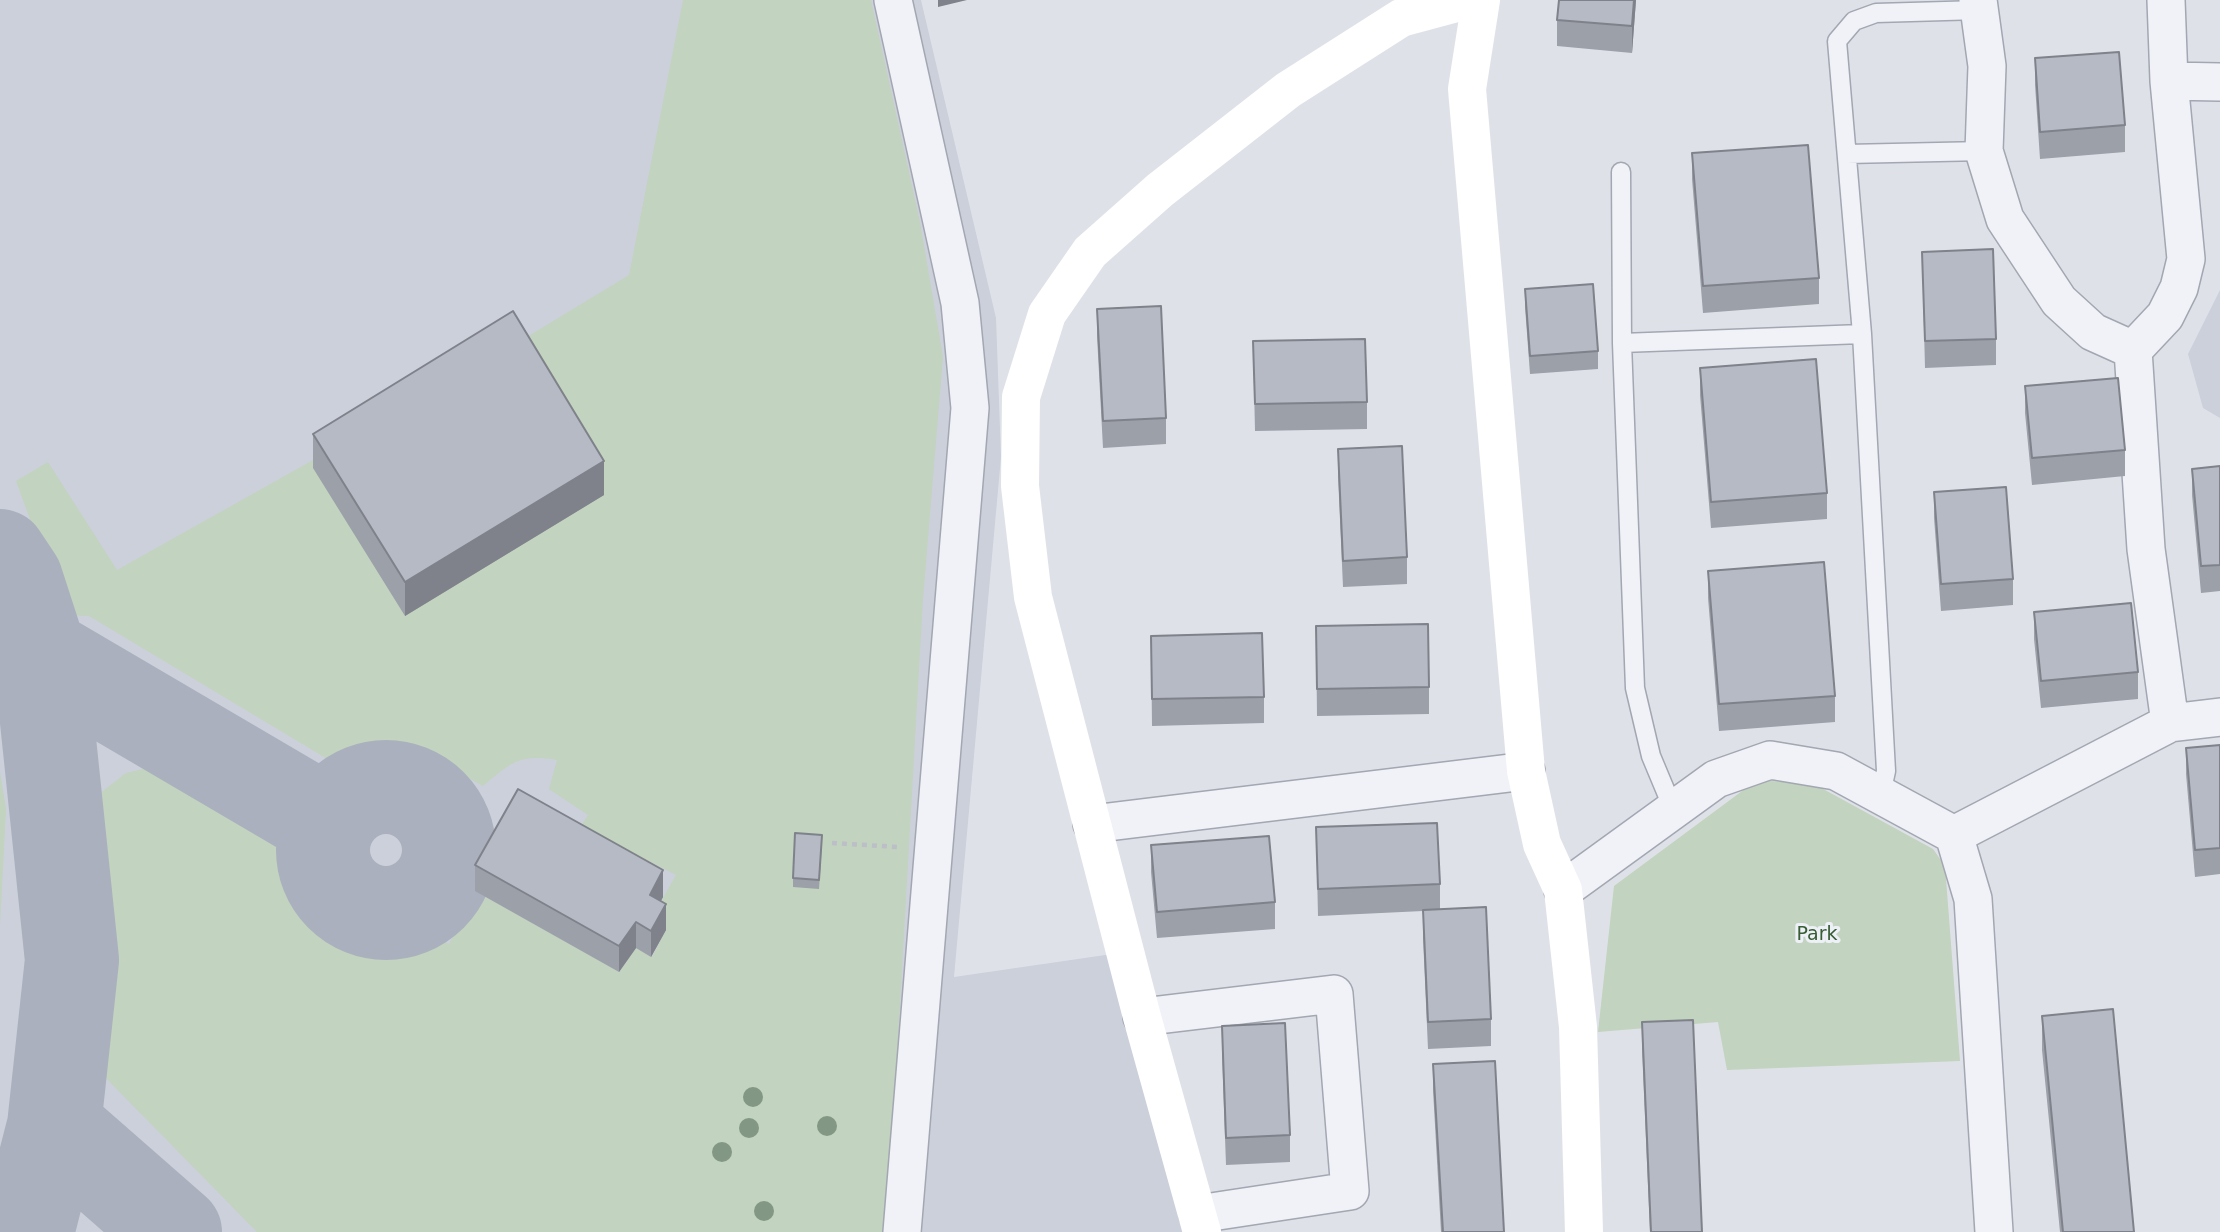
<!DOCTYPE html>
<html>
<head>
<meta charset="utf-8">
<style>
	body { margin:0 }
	canvas { display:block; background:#dee1e8 }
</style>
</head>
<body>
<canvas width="2220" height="1232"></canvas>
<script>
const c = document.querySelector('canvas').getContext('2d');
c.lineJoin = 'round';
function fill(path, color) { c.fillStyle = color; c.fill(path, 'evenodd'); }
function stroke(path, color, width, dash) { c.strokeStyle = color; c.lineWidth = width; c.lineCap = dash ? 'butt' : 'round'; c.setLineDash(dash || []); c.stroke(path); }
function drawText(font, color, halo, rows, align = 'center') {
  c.font = font + ' "DejaVu Sans",sans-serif'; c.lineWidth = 6; c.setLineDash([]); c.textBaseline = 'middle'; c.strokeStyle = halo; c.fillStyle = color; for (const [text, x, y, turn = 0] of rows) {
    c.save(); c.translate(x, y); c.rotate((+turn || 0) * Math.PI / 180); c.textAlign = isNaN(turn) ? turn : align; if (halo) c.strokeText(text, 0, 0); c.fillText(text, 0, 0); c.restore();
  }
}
fill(new Path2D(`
	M0,0H921L996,318L1001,457L954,977L1119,953L1189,1232H0Z
	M2220,290V418L2203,408L2188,354Z`), '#ccd0db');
fill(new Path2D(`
	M683,0H871L920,222L943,357L923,599L887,1232H257L95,1067C101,977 109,885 99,794L126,773L147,768L287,843L298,884L329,916L369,932H427L449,944L475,891L619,972L636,948L652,957L666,930L650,921L676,875L581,826L588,815L549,789L557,760C519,754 512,762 483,786C456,771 412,745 380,744C365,744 347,756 334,763L89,616L65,615L16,481L48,462L117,570L461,377L629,275Z
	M0,772L6,809L0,926Z
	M1757,780L1814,784L1933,849L1945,866L1960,1061L1727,1070L1718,1022L1598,1032L1614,886Z`), '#c2d3bf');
stroke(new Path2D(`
	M0,556L16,580L40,654L72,960L54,1126L27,1232
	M40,654L328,823
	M323 850a63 63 0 1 1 126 0a63 63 0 1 1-126 0Z
	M54,1126L175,1232`), '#aab0be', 94);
const lane = new Path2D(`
	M1847,154L1984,151
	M1621,172L1622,343L1635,688L1651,756L1674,811
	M1622,343L1862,334
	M1881,794L1886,771L1862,334L1837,41L1854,21L1876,13L1980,10`);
const street = new Path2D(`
	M893,0L960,303L970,408L902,1232
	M1978,0L1987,66L1984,151L2005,219L2059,301L2093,332L2133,350
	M2166,0L2169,81L2186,259L2179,288L2165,316L2133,350L2146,549L2170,723
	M2169,81L2220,82
	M1092,824L1526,771
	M1954,835L2170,723L2220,717
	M1563,890L1716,779L1770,760L1836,771L1954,835L1973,899L1994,1232
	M1142,1017L1334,994L1350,1191L1198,1214`);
stroke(lane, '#a3a7b2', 21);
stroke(street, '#a3a7b2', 40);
stroke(new Path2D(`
	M832,843L898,847`), '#bcbfc7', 4.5, [5, 5]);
stroke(lane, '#f1f2f7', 18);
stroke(street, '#f1f2f7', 37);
stroke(new Path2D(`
	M1481,0L1467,89L1526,771L1542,844L1563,890L1578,1027L1584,1232
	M1202,1232L1142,1017L1033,597L1020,486L1021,397L1047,314L1090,252L1160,190L1288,90L1401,18L1468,0`), '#fff', 38);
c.fillStyle = '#829884';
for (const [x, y] of [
	[753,1097],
	[827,1126],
	[749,1128],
	[722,1152],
	[764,1211]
]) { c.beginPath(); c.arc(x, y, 10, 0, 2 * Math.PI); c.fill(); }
fill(new Path2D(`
	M1636,0L1632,53L1557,46V20Z
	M2035,58L2125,125V152L2040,159L2035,85Z
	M1692,153L1819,278V304L1703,313L1692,179Z
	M1922,252L1996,339V365L1925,368Z
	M1525,289L1598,351V369L1530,374L1525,307Z
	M1097,309L1166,418V444L1103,448L1097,336Z
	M1253,341L1367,402V429L1255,431Z
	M1700,368L1827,493V519L1711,528L1700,395Z
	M2025,386L2125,450V476L2032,485L2025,413Z
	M313,434L604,495L405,616L313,468Z
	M1338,449L1407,557V584L1343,587L1338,475Z
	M2220,466V591L2201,593L2192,495V469Z
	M1934,492L2013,579V605L1941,611L1934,518Z
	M1708,571L1835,696V722L1719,731L1708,598Z
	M2034,612L2138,672V699L2041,708L2034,639Z
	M1316,626L1429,687V714L1317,716Z
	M1151,636L1264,697V723L1152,726Z
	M2220,745V874L2195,877L2186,774V748Z
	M1316,827L1440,884V909L1491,1019V1046L1428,1049L1423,937V911L1318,916Z
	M822,844L819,889L793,887V878Z
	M1151,845L1275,902V929L1157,938L1151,872Z
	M475,865L663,897L661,901L666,930L651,957L636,948L619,972L475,891Z
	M2042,1016L2134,1232H2060L2042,1050Z
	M1642,1022L1702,1232H1650L1642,1049Z
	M1222,1026L1290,1135V1162L1226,1165L1222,1053Z
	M1433,1064L1504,1232H1441L1433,1090Z`), '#9ca0a9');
fill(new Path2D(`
	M938,0H967L938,7Z
	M1634,0H1636L1632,53V26Z
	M604,461V495L405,616V582Z
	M663,870V897L650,921V895Z
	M666,904V930L651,957V931Z
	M636,922V948L619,972V946Z`), '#7f828a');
const building = new Path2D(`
	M1559,0H1634L1632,26L1557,20Z
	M2119,52L2125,125L2040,132L2035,58Z
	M1808,145L1819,278L1703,286L1692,153Z
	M1993,249L1996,339L1925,341L1922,252Z
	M1593,284L1598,351L1530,356L1525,289Z
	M1161,306L1166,418L1103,421L1097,309Z
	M513,311L604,461L405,582L313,434Z
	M1365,339L1367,402L1255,404L1253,341Z
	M1816,359L1827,493L1711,502L1700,368Z
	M2118,378L2125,450L2032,458L2025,386Z
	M1402,446L1407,557L1343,561L1338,449Z
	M2220,466V565L2201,566L2192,469Z
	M2006,487L2013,579L1941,584L1934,492Z
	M1824,562L1835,696L1719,704L1708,571Z
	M2131,603L2138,672L2041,681L2034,612Z
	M1428,624L1429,687L1317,689L1316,626Z
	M1262,633L1264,697L1152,699L1151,636Z
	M2220,745V848L2195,850L2186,748Z
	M518,789L663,870L650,895L666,904L651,931L636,922L619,946L475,865Z
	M1437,823L1440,884L1318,889L1316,827Z
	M795,833L822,835L819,880L793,878Z
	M1269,836L1275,902L1157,912L1151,845Z
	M1486,907L1491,1019L1428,1022L1423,910Z
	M2113,1009L2134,1232H2063L2042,1016Z
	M1693,1020L1702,1232H1651L1642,1022Z
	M1285,1023L1290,1135L1226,1138L1222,1026Z
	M1495,1061L1504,1232H1443L1433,1064Z`);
fill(building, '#b5bac5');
stroke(building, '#7f828a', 2);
drawText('19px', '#375d33', '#edf0f6', [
	["Park",1817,935]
]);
</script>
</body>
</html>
